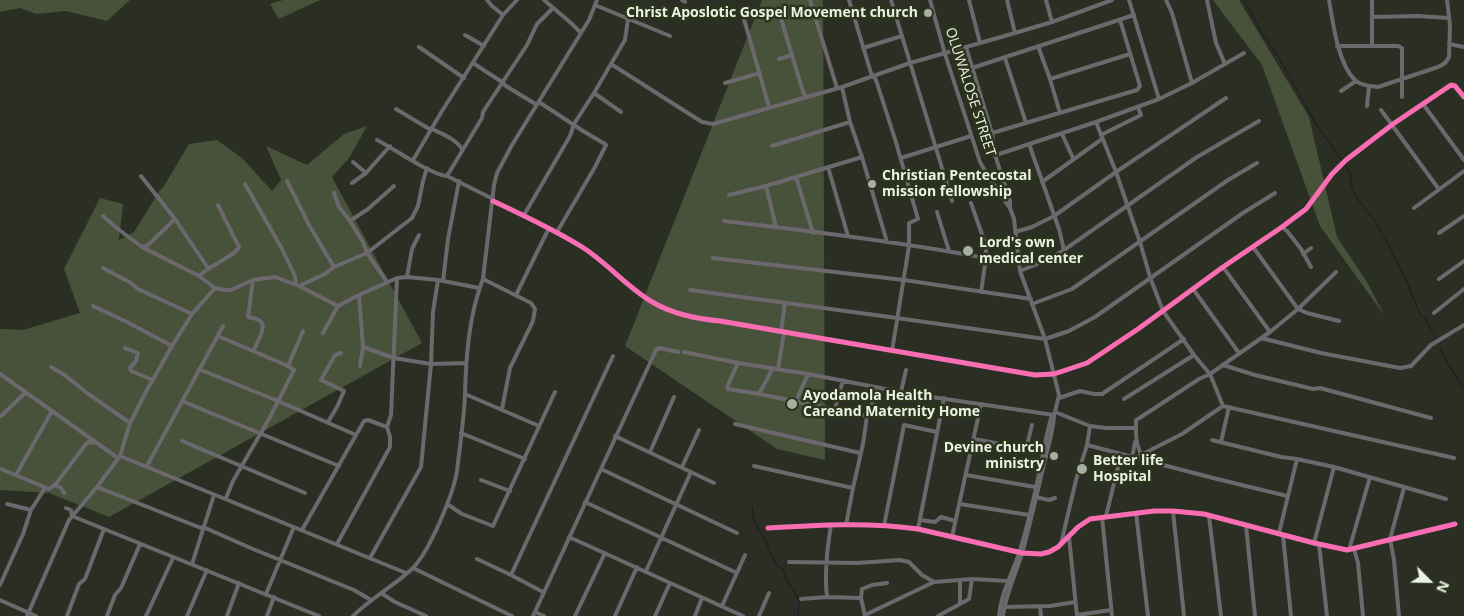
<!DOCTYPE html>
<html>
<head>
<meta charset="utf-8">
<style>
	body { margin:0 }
	#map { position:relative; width:1464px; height:616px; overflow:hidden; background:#2b2f23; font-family:"Open Sans",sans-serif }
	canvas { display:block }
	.north { position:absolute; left:1404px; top:556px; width:50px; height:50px; -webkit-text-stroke:4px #2c341e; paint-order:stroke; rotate:113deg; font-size:14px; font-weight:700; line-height:20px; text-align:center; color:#ecf2e3 }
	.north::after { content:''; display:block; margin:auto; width:18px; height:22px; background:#ecf2e3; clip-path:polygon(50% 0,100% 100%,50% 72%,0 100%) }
</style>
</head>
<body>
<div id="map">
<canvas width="1464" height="616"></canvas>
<div class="north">N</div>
</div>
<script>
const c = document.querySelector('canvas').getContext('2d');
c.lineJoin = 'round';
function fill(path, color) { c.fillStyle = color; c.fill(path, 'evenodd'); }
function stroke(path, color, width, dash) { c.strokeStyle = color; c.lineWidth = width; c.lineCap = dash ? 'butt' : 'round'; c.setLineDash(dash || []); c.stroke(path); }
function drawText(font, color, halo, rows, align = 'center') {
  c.font = font + ' "Open Sans",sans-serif'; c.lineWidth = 5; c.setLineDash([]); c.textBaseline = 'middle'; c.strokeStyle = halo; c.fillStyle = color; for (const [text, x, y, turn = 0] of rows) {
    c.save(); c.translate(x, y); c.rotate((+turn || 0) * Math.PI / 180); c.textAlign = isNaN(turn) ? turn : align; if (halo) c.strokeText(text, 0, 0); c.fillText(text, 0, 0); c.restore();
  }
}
fill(new Path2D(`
	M0,0H130L107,21L66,11L36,14L20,8L0,12Z
	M283,0H320L279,19L270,4Z
	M762,0H823L825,460L777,449L625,346Z
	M1213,0H1239L1309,117L1337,237L1367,282L1384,315L1320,226L1262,65Z
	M367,126L349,158L332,177L422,343L109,517L49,493L0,490V329L23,330L80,313L64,269L100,198L123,204L119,240L134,232L160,190L164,186L189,144L217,140L243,159L272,191L281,180L266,146L307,165L344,134Z`), '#48513a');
stroke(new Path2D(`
	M1244,0L1261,31L1279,58L1316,124L1342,161
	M1344,164L1350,173L1352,187L1358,200L1376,222L1408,284L1420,315L1426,319L1436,338
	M1440,347L1448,364L1464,389
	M752,507L753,517L757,527L764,538L777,566L783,569C785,582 797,591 799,603C799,607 798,612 798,616`), '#26122b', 1);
stroke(new Path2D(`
	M487,0L492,6L503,15
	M544,0L571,23L581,33
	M682,0L685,2
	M810,0L837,88
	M849,0L871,73L876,80L895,139L918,219L909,223V246L892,351
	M891,0L952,201
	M930,0L945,54L980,162L989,178L1010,208L1014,219L1020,271L1045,339L1059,395L1055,412L1051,418L1047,434C1039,473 1032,513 1020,550C1013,573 1001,592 999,616
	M969,0L980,43
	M1007,0L1015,33
	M1046,0L1052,22
	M1166,0L1172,13L1192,83
	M1207,0L1216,43L1225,64
	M1329,0C1333,23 1338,65 1356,81C1362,86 1371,86 1378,87L1438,67C1444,64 1446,63 1449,57L1450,25L1447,0
	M595,5L670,36
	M742,12L769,107
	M779,12L801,85L805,97
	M1372,17L1418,16L1449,18
	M465,35L484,46
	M1449,44L1464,47
	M1038,46L1050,79L1060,113
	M1337,46H1398L1402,48V97
	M1372,46V0
	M419,47L464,78
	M966,47L992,133L994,152L1010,201V208
	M863,48L902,36
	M1005,58L1026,123
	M779,59L792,55
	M473,63L502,82L506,86L537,105
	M611,64L702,122L713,124L842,87L910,63L1015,33L1052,22L1112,0
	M972,68L1134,15
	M1050,79L1130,54
	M725,83L760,73
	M842,87L850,122L862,157L887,242
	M1341,91L1356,81
	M594,93L621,112
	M1159,99L1192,83L1244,53
	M539,102L583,131L605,144L606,145L595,167L557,232
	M1423,104L1464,160
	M1367,106L1369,86
	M396,109L431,130
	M1381,110L1438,188
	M1096,122L1116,172L1140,242L1150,277L1163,311L1194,355L1210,374L1223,406
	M432,129C442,134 456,139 462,149
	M992,133L1137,90L1140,86L1120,20
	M1062,134L1073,158
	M1101,135L1141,115L1138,107
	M377,140C393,148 431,175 447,176L493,199
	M1029,144L1059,229L1064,250
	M772,146L850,122
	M996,155L1096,122L1159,99L1129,0
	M901,158L971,136
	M413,160L442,111L503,15L517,0
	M353,162L366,173
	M828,167L848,236
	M141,176L175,219L208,268
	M447,176L482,118L483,112L527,45L537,24L553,8
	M796,177L813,233
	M287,181L309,225L334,267
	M1042,182L1102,139
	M352,183L366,173L390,146
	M245,184L281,247L295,276L296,285
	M766,186L776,227
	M334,193L339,207L350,221L363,242L367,253L387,282
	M729,195L766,186L862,157
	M493,201L557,232L583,247L643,296
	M971,203L986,246V258L981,292
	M1414,208L1464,171
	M937,212L949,251
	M524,215L570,136L574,124L594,93L625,40L628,19
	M103,216L118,229L142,247L147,246L175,219
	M350,221L368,209L394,186
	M724,221C812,231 900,242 986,258
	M1282,227L1287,231L1301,249L1311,267
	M1015,232L1032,227L1054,216L1116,172L1226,98
	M1439,233L1464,216
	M142,247L199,276L215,288L224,290H231L253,280L275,277L299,286L338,306
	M1253,247L1298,309L1307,313L1339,321
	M1303,254L1311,248
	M713,258L904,280L1031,299
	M1223,267L1270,332
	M103,268L131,283L138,289L192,314
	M1020,271L1047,260L1064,250L1197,157L1259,121
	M199,276C209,265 233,258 239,247L218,205
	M407,277L412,249L419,235
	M483,279L531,303L535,309L533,321L510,368L502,409
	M1439,279L1464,261
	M253,280L248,317C251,318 257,318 260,321C268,326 256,345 253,351
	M443,281L448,239L459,181
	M299,286L325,274L334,267L367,253L412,218L418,206L423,181L427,168
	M1193,289L1239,353
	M690,290L897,318L1045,339L1069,331L1095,317L1243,213L1275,193
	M359,295L363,347L360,366
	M516,295L549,228
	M646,298L655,304L692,318L720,321L1035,375L1054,374L1087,363L1138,329L1223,267L1282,227L1306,209L1332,174L1346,160L1393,124L1451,85L1455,86L1464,97
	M1032,304L1072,289L1228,180L1257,163
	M93,306L127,322L172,346
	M1434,313L1464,289
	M781,332L785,303
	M323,333L338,306L359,295L397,278L407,277L438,280L479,288
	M218,336L288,366L294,370L269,419L233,481L226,498
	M1261,338L1321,353L1400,368L1411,366L1431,345L1464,325
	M363,347L394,358L431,364L466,363
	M125,348L138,353L136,361L130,368L131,371L153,380
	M684,352L738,363L808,374L911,394L1054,415
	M738,363L727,387L728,389L759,394L867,416
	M1223,365L1255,375L1313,389L1320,388L1431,418
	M288,366L303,331
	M51,367L66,376L87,393L130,423
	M778,369L784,333
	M201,370L278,401L356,435
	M0,374L118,458
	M901,392L906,370
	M465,394L539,426
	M759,394L773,368
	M1059,398L1080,391L1094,394H1102L1184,339
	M1124,399L1194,355
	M182,401L339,466
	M796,401L808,374
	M835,409L843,380
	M1055,412L1090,426L1106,428H1136
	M1,416L25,393
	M328,422L337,407L344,391L321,380L335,355L341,353
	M735,424L860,453
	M461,433L525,459
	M615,436L714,483
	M974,439L1043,452
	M1212,440L1281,457L1297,459L1334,467L1446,499
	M182,441L305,493
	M1221,442L1229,407
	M1087,445L1213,478L1287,496
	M1026,449L1032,425
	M650,452L674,397
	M120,456L406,573
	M1132,458L1135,442
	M1135,458L1182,434L1223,406L1454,458
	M1144,460C1135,443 1136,439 1136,420L1138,419L1199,379L1210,374L1270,332L1298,309L1336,272
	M147,466L223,326
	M754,466L853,488
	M682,467L699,430
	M1,469L49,489L55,485L86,444L89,442L93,443
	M601,469L737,533
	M16,475L52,411
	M966,475L1035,487
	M481,480L510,491
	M55,485L61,488L64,493
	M97,487L201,528L203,527L253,549L354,590L371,600
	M1035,497L1049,500L1055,498
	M585,502L737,573
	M7,504L31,510
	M447,504L462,514L493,526L555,392
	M960,504L1029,515
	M66,508L71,510L72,516
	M1173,511L1184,616
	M1136,513L1148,616
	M72,516L319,616
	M1106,516L1121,455
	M1209,516L1221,616
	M1102,517L1112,616
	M920,520L935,522L941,517L955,521
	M846,525L853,488L863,444L867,416L878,388
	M1246,525L1255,616
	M884,526L904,425L937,432
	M768,528C818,525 869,522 918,529L1022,553L1041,554L1049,552L1058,547L1078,527L1090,519L1154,511H1173L1204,514L1314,543L1347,550L1455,524
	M918,529L944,398
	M302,530L364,421L368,420L387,427
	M1279,533L1297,459
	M1283,535L1291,616
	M569,537L743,616
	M952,537L981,404
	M1069,537L1077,616
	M1314,543L1334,467
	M337,544L390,447V437L387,427L391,415L397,278
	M1061,544L1076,480L1087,445L1090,426
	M1319,544L1327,616
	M1354,549L1358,563L1363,616
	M1349,550L1370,477
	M370,558L421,467L431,364L433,312L438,280
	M477,559L511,575L543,592
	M789,562L857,563L900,560L909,562L922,575L934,582
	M192,564L214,495
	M413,568L512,616
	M646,571L691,472
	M511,575L613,356
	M0,585L23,534L31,510L45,488
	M381,593L395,602L426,616
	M266,594L294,527
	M827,597C824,573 827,549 831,525
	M801,599L827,597L861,598
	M0,600L36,616
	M960,603V580
	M722,606L745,555
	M1040,606L1041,616
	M1004,607L1050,606L1075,602
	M535,612L544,616
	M865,615L934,582L972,579L1008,581
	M1077,615L1111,610
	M27,616L69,520L97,487L120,456L130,423L147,390L172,346L192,314L215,288
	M67,616L79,584L85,579L104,529
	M107,616L115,595L121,588L140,544
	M146,616L173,558
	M187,616L207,570
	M227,616L239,583
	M267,616L274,597
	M353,616C371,598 394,586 413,568C430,550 453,495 457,471C460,445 464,419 465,394C466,356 469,315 483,279L494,185L497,173L512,145L589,20L597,0
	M533,616L656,350L659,348L678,352
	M575,616L605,553
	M615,616L637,567
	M655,616L670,583
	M695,616L702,598
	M759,616L769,593
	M865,616L861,598L862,589L872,585L887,583
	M938,616L969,599L972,579
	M1003,616C1006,592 1017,572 1023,550C1031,520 1038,490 1045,460C1048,448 1054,427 1054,415
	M1399,616L1394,560L1390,539L1404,488`), '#6c686d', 4);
stroke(new Path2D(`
	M493,201C523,215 553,229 582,247C608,263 627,288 654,303C675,315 698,319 720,321L1035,375L1054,374L1087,363L1138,329L1223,267L1282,227L1306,209L1332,174L1346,160L1393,124L1451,85L1455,86L1464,97
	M768,528C818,525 869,522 918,529L1022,553L1041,554L1049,552L1058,547L1078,527L1090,519L1154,511H1173L1204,514L1314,543L1347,550L1455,524`), '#f96db3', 5);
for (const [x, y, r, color] of [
	[928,13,5,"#a8aea0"],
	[872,184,5,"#a8aea0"],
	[968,251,6,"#a8aea0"],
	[792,404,6,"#a8aea0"],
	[1054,456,5,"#a8aea0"],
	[1082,469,6,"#a8aea0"]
]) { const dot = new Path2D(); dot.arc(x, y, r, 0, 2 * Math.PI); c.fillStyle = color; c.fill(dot); stroke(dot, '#2c341e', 2); }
drawText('bold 14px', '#ecf2e3', '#2c341e', [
	["Christ Aposlotic Gospel Movement church",918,13,"right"],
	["Christian Pentecostal",882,176],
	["mission fellowship",882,192],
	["Lord's own",979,243],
	["medical center",979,259],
	["Ayodamola Health",803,396],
	["Careand Maternity Home",803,412],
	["Devine church",1044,448,"right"],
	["ministry",1044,464,"right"],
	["Better life",1093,461],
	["Hospital",1093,477]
], 'left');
drawText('14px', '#ecf2e3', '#2c341e', [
	["OLUWALOSE STREET",970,92,72]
]);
</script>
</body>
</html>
